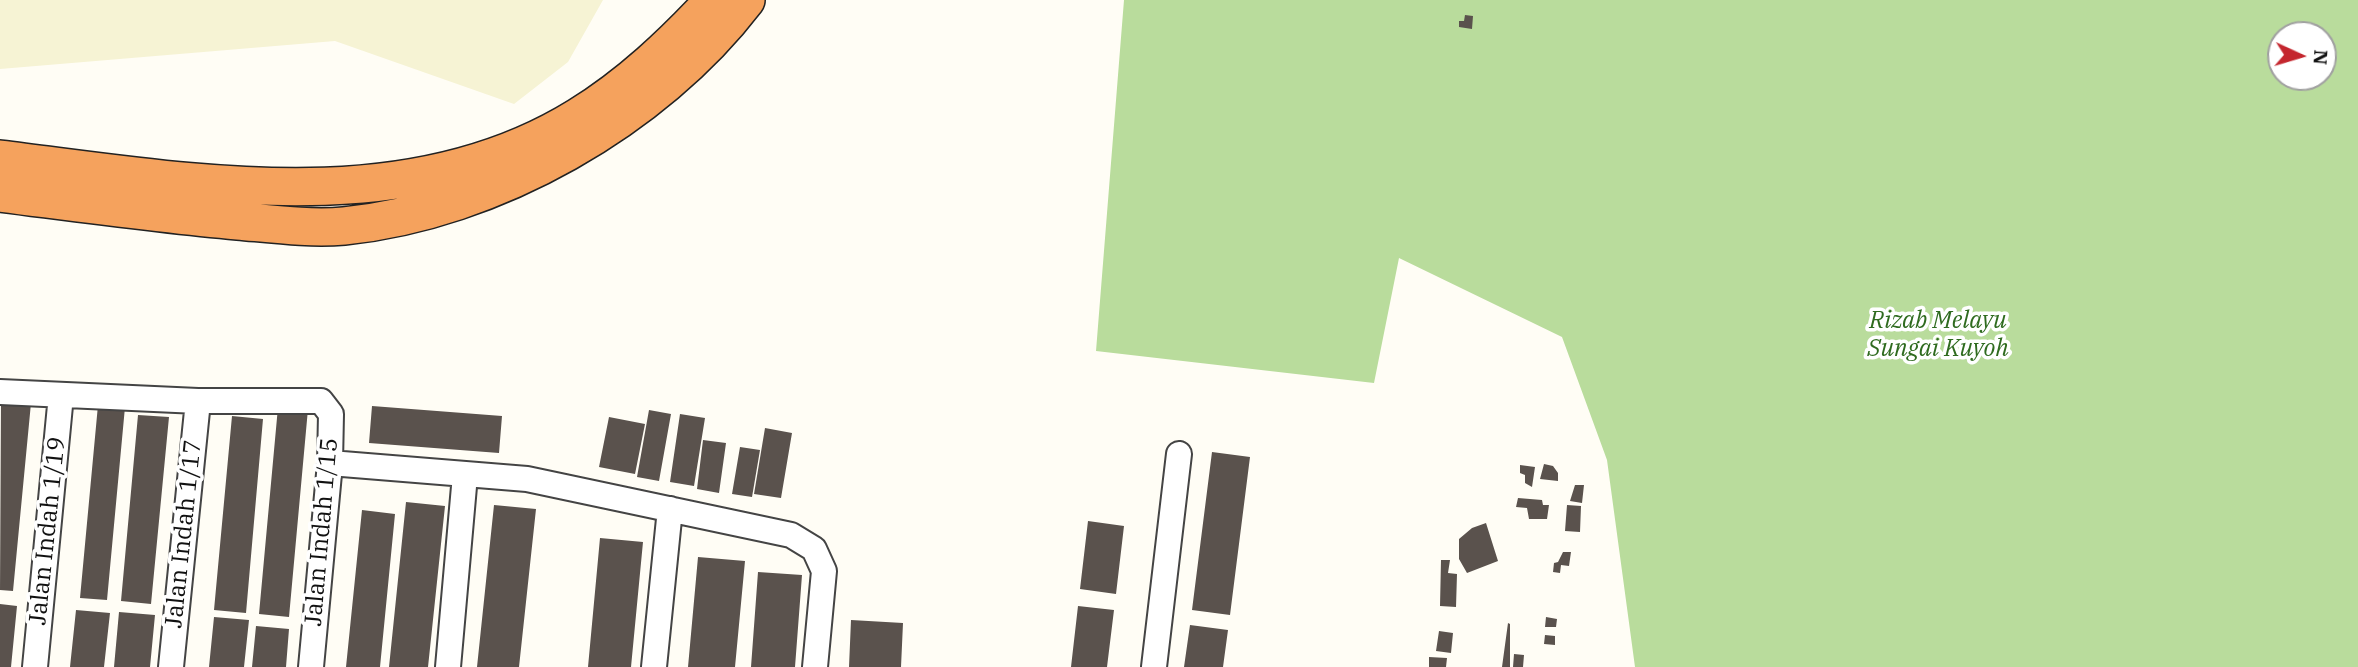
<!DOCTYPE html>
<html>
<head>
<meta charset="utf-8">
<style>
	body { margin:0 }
	#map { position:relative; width:2358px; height:667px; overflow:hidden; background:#fffdf5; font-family:"IBM Plex Serif",serif }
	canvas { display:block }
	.north { position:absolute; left:2267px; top:21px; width:70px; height:70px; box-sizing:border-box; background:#fff; border:2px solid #a0a0a0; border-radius:50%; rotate:94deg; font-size:19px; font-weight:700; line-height:28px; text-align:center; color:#111 }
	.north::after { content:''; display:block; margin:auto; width:24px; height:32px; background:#c4262e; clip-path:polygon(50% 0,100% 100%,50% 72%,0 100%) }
</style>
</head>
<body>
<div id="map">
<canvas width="2358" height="667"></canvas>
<div class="north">N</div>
</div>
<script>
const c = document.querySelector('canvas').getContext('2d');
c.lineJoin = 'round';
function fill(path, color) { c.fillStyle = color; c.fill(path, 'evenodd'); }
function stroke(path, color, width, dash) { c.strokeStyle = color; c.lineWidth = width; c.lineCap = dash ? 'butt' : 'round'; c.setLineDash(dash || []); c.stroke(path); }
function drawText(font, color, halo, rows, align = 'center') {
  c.font = font + ' "IBM Plex Serif",serif'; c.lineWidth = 7; c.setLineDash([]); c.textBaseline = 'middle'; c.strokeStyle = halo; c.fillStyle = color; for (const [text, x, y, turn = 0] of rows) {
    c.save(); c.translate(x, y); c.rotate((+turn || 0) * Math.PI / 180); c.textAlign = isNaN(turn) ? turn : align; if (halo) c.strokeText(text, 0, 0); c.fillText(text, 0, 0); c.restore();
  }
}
fill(new Path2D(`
	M0,0H603L568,62L514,104L335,41L0,69Z`), '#f6f3d4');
fill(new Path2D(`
	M1124,0H2358V667H1635L1607,460L1562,337L1399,258L1374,383L1096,351ZM2281,35H2323V77H2281Z`), '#b9dc9c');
fill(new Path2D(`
	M1465,15L1473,16L1472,29L1459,27V21H1464Z
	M1,401L31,403L13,591L0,590Z
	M98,405L125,407L107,600L80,598Z
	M372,406L502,416L499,453L369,443Z
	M278,407L308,409L289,617L259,614Z
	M649,410L671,414L659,481L637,477Z
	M680,414L705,418L694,486L670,482Z
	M138,415L169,417L151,604L121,601Z
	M232,416L263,419L246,613L214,610Z
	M609,417L645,424L635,474L599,467Z
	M765,428L792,433L781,498L754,494Z
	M703,440L726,443L719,493L697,489Z
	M740,447L760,450L752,497L732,494Z
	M1212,452L1250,457L1230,615L1192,610Z
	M1544,464L1553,466L1558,473V481L1540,479Z
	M1520,465L1535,467L1532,487L1525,483V475L1520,473Z
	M1575,485H1584L1582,503L1570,501Z
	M1518,498L1542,500L1543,505H1549L1547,519H1529L1527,508L1516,507Z
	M406,502L445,506L428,667H389Z
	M494,505L536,509L519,667H477Z
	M1567,505L1581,506L1580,532L1565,531Z
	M362,510L395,514L380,667H346Z
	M1088,521L1124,526L1116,594L1080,589Z
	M1486,523L1498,561L1467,573L1459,559V539L1472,528Z
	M600,538L643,542L631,667H588Z
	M1563,552H1571L1569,566L1561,565L1560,573L1553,572L1554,563L1558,562Z
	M698,557L745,561L735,667H688Z
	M1441,560H1450L1448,573L1457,574L1456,607L1440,606Z
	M758,572L802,575L795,667H751Z
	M0,604L17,606L11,667H0Z
	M1078,606L1114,610L1107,667H1071Z
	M76,610L110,613L104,667H70Z
	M119,612L155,615L150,667H114Z
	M214,617L249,620L244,667H209Z
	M1546,617L1557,619L1556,627H1545Z
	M851,620L903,623L901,667H849Z
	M1508,623L1510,624V667H1502Z
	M1190,625L1228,630L1223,667H1184Z
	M256,626L289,629L286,667H252Z
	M1439,631L1453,633L1451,653L1436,651Z
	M1545,635L1555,636V645L1544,644Z
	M1514,654L1524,655L1523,667H1513Z
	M1429,657L1447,658L1446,667H1429Z`), '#5a524d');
const minor = new Path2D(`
	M0,392L198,401H321L331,414L330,463L311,667
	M330,463L527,479L791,535L814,549L824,571L815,667
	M35,667L61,395
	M171,667L198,401
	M448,667L465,475
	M654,667L670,509
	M1154,667L1179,454`);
const highway = new Path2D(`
	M0,159C190,182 405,224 578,117C630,85 673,44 714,0
	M0,193C79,203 158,214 238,221C272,224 310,229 344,226C494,211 655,119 746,0`);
stroke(minor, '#444', 28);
stroke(highway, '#222', 40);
stroke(minor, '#fff', 24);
stroke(highway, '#f5a25d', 37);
drawText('italic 24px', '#2f6b1f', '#fff', [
	["Rizab Melayu",1938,321],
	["Sungai Kuyoh",1938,349]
]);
drawText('24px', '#111', '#fff', [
	["Jalan Indah 1/19",48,531,-84],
	["Jalan Indah 1/15",322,532,-85],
	["Jalan Indah 1/17",184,534,-84]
]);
</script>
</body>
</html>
